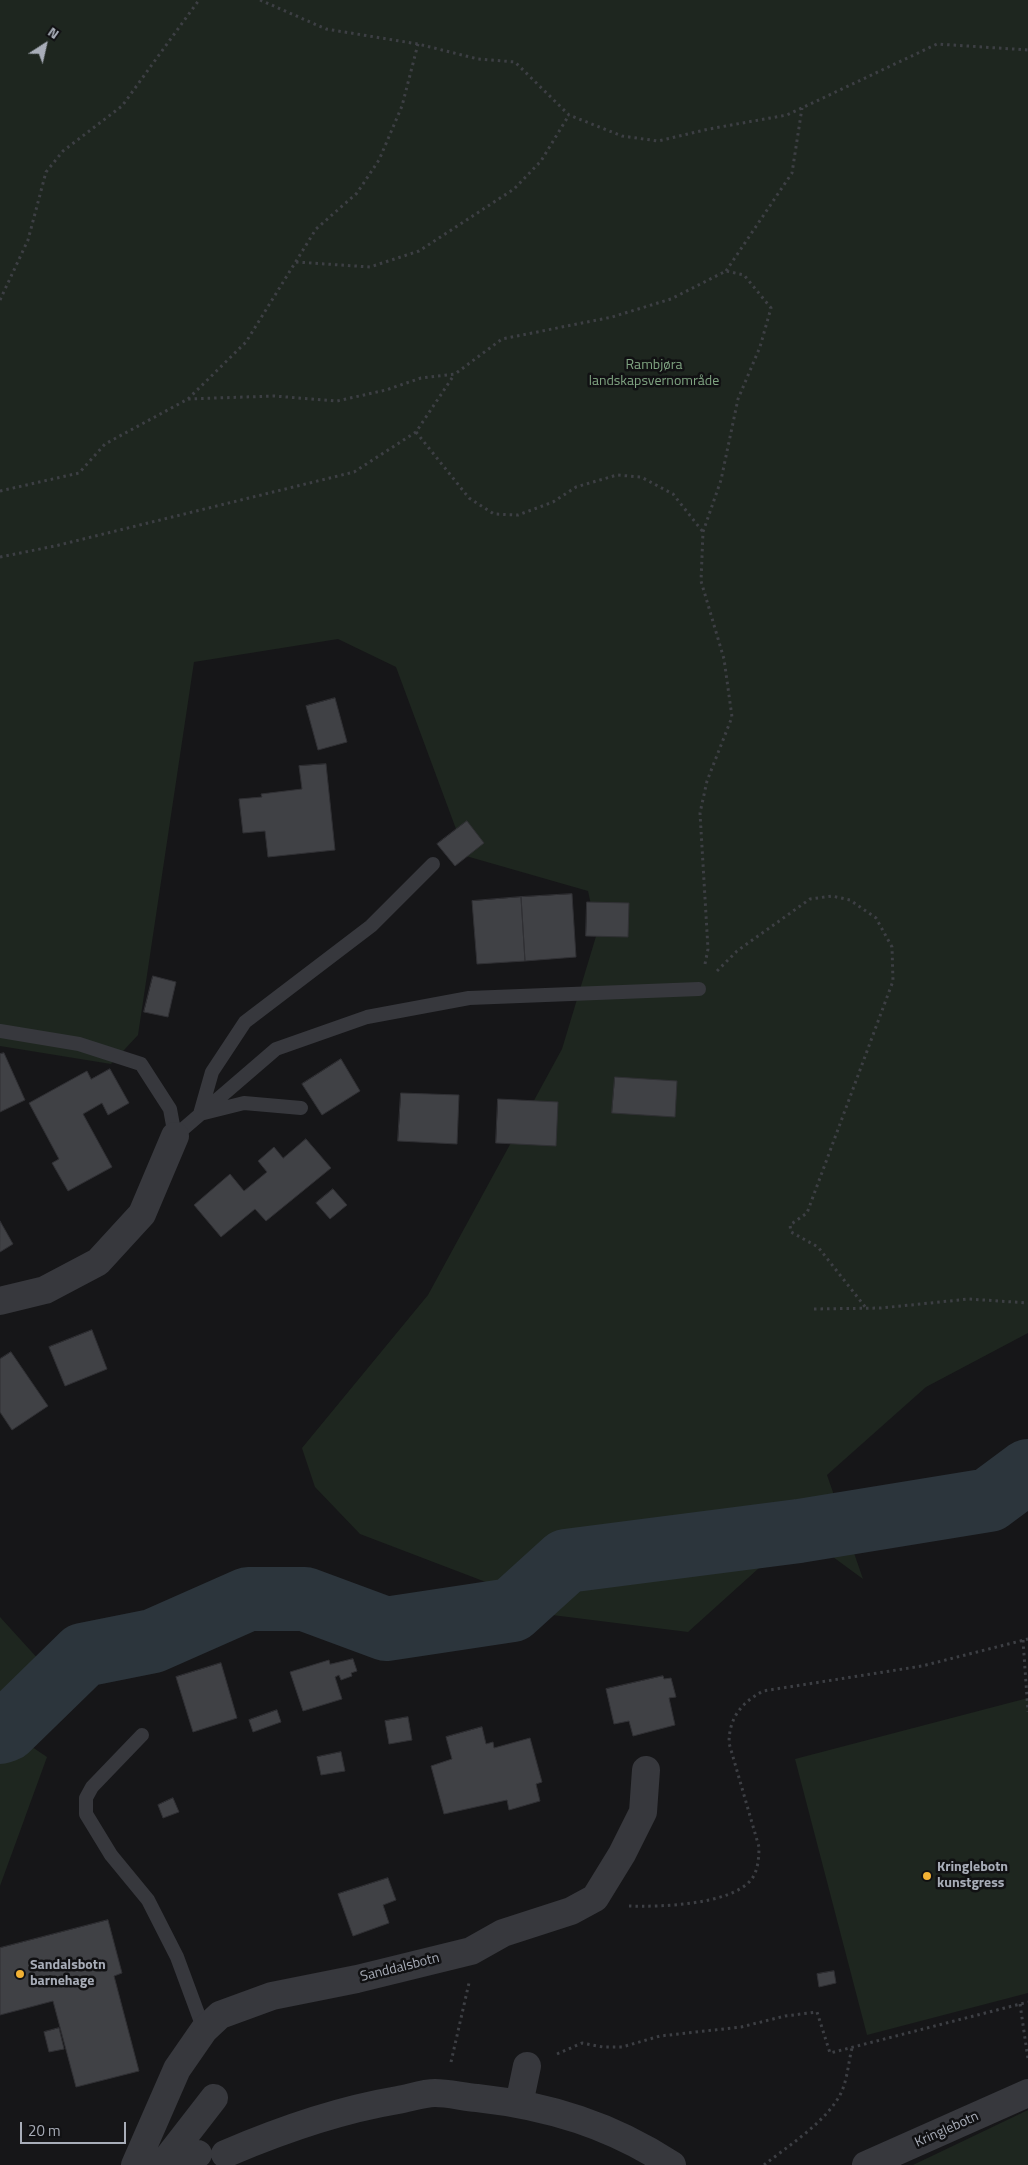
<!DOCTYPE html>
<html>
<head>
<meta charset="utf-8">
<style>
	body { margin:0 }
	#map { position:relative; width:1028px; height:2165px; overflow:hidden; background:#161618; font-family:"Titillium Web",sans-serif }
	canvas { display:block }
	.north { position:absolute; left:20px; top:20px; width:50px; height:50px; -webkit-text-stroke:4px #111113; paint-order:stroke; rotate:35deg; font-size:14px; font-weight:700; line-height:20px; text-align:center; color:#a8adb8 }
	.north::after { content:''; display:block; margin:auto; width:18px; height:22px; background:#a8adb8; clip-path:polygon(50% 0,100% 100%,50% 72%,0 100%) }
	.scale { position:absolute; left:20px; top:2122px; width:106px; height:22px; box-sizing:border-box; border:2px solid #a8adb8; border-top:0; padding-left:6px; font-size:15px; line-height:18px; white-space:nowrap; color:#a8adb8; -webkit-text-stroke:4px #111113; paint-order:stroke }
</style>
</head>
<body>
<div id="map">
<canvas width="1028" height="2165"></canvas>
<div class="north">N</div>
<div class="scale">20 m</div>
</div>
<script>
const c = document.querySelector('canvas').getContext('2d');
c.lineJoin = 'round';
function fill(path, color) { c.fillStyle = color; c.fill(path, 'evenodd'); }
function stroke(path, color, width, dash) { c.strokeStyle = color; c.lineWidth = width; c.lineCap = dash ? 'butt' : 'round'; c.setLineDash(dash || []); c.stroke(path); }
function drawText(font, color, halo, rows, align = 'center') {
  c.font = font + ' "Titillium Web",sans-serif'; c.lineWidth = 5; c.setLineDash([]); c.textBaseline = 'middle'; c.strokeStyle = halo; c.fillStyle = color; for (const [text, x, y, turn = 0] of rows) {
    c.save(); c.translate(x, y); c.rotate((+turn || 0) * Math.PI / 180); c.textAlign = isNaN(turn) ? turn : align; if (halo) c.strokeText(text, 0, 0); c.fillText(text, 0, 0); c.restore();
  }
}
fill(new Path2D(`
	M0,0H1028V1333L926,1387L827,1475L863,1579L799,1532L688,1632L512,1610L491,1584L360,1534L315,1487L302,1448L428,1295L562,1049L597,933L588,891L466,856L396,667L338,639L194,662L138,1035L111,1064L0,1046Z
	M0,1617L50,1672L7,1730L47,1757L0,1886Z
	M1028,1698V1993L867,2035L795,1759Z
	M1028,2110V2165H913Z`), '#1e261f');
stroke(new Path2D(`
	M0,1732L6,1730L83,1655L153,1641L248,1599H305L386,1629L512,1610L566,1561L799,1531L989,1500L1028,1471`), '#2c353c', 64);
const building = new Path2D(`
	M335,698L347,742L318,750L306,706Z
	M326,764L335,850L268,857L265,831L243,833L239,799L262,797L261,794L302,789L299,766Z
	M467,821L484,843L455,866L437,844Z
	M572,894L576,957L525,961L521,897Z
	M521,897L525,961L477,964L472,901Z
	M587,902L629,903L628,937L586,936Z
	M153,976L176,982L168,1017L144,1012Z
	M4,1053L25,1100L0,1112V1054Z
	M341,1059L360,1091L322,1115L302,1084Z
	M110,1069L129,1103L108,1115L102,1103L83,1114L112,1167L68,1191L52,1163L59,1159L29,1103L87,1071L91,1079Z
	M615,1077L677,1081L675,1117L612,1113Z
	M401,1093L459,1095L457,1144L398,1141Z
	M498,1099L558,1102L556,1146L496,1143Z
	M306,1139L331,1168L266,1221L255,1209L221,1237L194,1205L230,1174L244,1191L267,1172L258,1161L274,1147L283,1158Z
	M333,1189L347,1205L330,1219L316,1203Z
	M0,1221L13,1244L0,1252Z
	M92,1330L107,1369L65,1386L49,1347Z
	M11,1352L48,1406L12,1430L0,1412V1359Z
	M353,1659L357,1671L351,1673L352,1676L341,1680L339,1675L335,1677L342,1699L303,1711L290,1672L329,1660L330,1664Z
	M221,1663L237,1718L193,1732L176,1677Z
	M663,1676L664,1679L671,1678L676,1697L669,1698L675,1725L633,1736L629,1721L614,1724L606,1689Z
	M277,1710L281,1722L253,1732L249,1720Z
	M408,1717L412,1740L389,1744L385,1721Z
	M482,1727L486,1744L493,1742L494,1748L530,1738L542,1782L536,1784L540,1801L509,1810L507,1800L444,1814L431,1766L452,1759L446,1737Z
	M341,1752L345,1771L321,1775L317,1757Z
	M173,1798L179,1812L163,1818L158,1805Z
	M388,1878L396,1900L383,1905L389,1923L353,1936L338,1894Z
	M108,1920L122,1973L114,1976L139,2071L76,2087L53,2001L0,2015V1948Z
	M834,1971L836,1983L819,1987L817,1974Z
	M59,2028L64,2049L49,2052L44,2032Z`);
fill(building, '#404145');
stroke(building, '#303034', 1);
stroke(new Path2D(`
	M260,0L326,29L418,44L478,59L515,62L569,115L622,136L658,141L709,129L787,115L937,44L1028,50
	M296,262L370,267L419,251L514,189L541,161L569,115
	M726,271L792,173L802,108
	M0,300L28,240L46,172L63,151L122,106L199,0
	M188,399L246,342L316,229L357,193L379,160L402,106L418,44
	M416,432L469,498L494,514L518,515L553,502L576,487L617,475L641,477L673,494L703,532
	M0,491L79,473L105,444L188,399L274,396L337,401L386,390L421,378L455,374L502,339L612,317L671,299L726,271L744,275L771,308L760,347L738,399L721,480L703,532L701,581L724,659L732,717L707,781L700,813L708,949L705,964
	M0,557L55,546L354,472L416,432L454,375
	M717,971L737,951L810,899L832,896L850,900L876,918L892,947L893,981L807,1213L790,1225L791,1232L818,1247L866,1308
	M814,1309L881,1308L969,1299L1028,1303
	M1023,1640L1028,1712
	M629,1906C660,1907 730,1905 751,1880C758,1871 759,1858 759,1847L729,1743C729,1718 741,1703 763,1691L922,1666L1028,1639
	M1020,2004L1028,2059
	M557,2054L582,2043L603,2047H622L660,2036L741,2027L785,2016L817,2012L830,2053L1028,2002
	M451,2062L469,1983
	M764,2165C788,2146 820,2126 837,2100C847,2086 848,2064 852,2048`), '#3d3f44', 3, [2.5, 4]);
stroke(new Path2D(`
	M0,1031L79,1044L141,1064L170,1109L175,1136
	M301,1108L244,1103L200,1114L212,1072L245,1022L371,926L433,864
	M175,1136L276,1049L367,1017L469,998L699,989
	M142,1735L92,1787L86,1798V1814L111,1855L148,1900L177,1957L204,2030`), '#37383d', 14);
stroke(new Path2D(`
	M0,1301L45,1290L98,1262L142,1214L175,1136
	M519,2104L527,2066
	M225,2154C281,2130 338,2110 398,2100C410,2098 423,2093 435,2093C449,2093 463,2097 477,2098C549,2106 611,2125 672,2165
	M135,2165L177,2069L204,2030L220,2015L272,1996L357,1979L471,1951L503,1933L571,1911L595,1898L622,1854L643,1812L646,1770
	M162,2165L214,2098
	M166,2165L198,2154
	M866,2165L1028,2093`), '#37383d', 28);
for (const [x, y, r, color] of [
	[927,1876,5,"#f2b134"],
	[20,1974,5,"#f2b134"]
]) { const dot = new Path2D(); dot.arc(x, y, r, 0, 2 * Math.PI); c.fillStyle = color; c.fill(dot); stroke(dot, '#111113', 2); }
drawText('14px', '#7fa381', '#111113', [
	["Rambjøra",654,366],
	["landskapsvernområde",654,382]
]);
drawText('bold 14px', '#a8adb8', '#111113', [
	["Kringlebotn",937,1868],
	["kunstgress",937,1884],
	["Sandalsbotn",30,1966],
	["barnehage",30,1982]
], 'left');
drawText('14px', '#a8adb8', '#111113', [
	["Sanddalsbotn",400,1968,-14],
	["Kringlebotn",947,2130,-24]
]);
</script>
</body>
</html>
